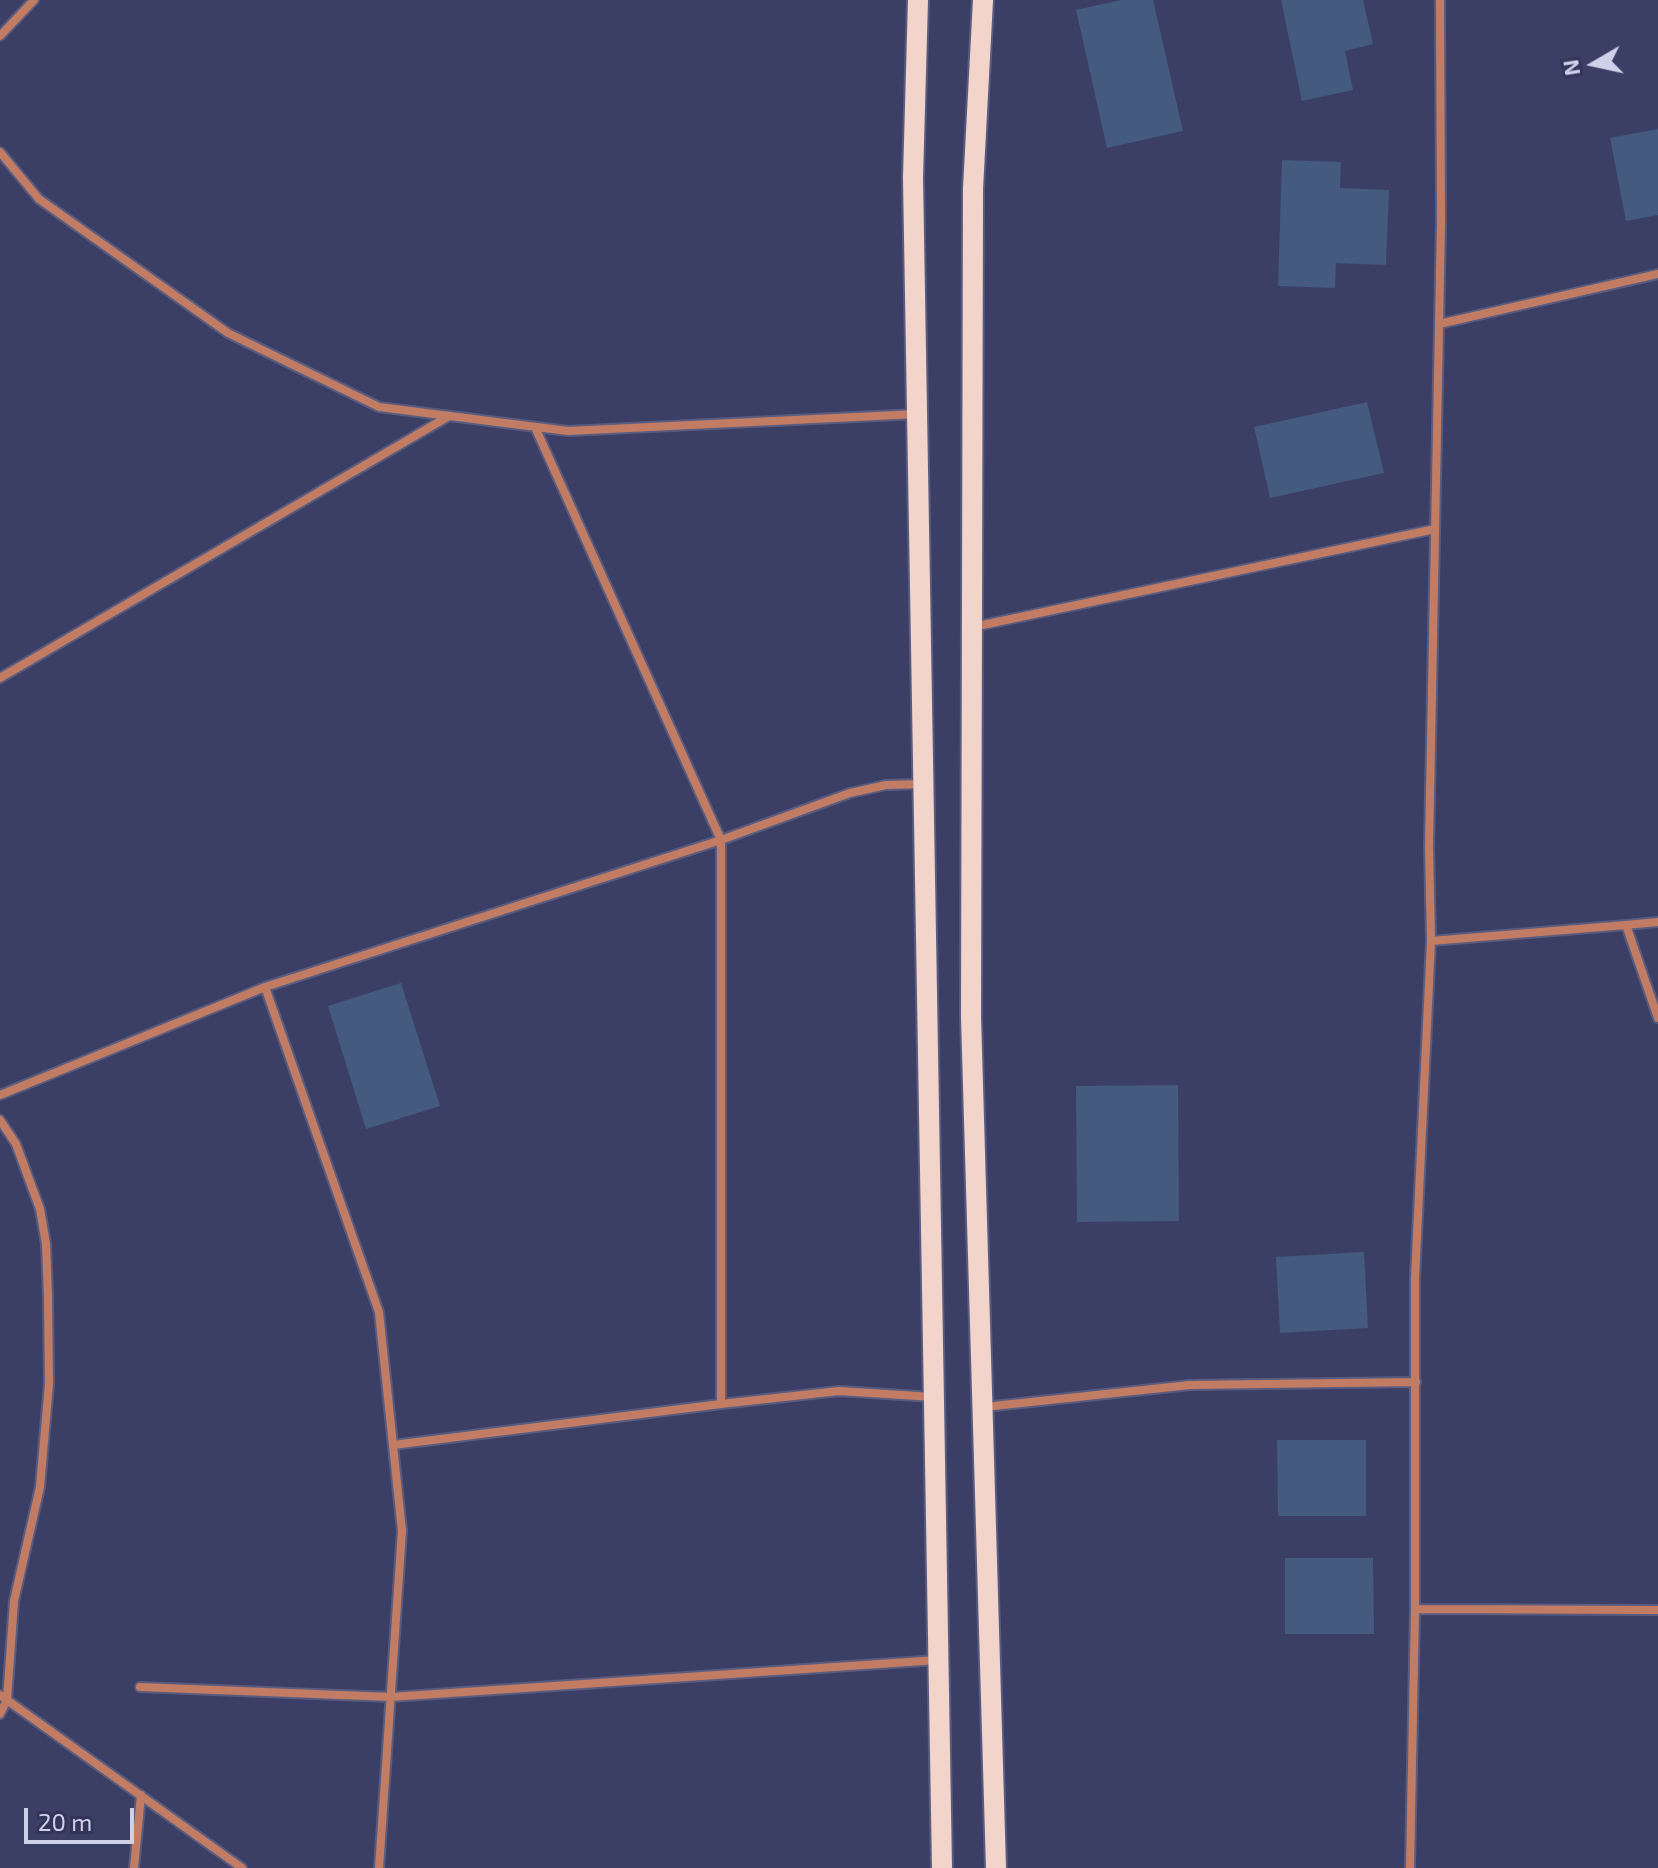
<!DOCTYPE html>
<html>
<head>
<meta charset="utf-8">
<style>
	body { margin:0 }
	#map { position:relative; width:1658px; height:1868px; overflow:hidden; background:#3c3f65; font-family:"Exo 2",sans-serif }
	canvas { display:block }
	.north { position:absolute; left:1554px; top:24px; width:80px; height:80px; -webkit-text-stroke:6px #32345a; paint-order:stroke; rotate:261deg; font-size:22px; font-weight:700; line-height:32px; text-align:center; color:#ced1e9 }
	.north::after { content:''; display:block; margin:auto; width:28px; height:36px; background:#ced1e9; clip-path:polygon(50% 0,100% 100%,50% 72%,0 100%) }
	.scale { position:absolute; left:24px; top:1808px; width:110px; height:36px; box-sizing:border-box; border:4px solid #ced1e9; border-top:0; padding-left:10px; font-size:24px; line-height:28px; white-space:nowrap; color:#ced1e9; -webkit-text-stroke:6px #32345a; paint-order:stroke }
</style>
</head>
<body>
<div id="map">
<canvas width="1658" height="1868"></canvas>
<div class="north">N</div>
<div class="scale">20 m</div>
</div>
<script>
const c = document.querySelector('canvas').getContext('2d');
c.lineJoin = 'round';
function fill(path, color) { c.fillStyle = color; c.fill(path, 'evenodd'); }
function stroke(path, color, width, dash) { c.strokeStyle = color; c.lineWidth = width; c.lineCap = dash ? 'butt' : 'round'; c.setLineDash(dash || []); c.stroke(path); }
fill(new Path2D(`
	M1121,0H1153L1183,131L1107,148L1076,10Z
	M1281,0H1363L1373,44L1345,51L1353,90L1302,101Z
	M1658,129V215L1626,221L1610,138Z
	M1282,160L1341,162L1340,188L1389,190L1386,265L1336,263L1335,288L1278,286Z
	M1367,402L1384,473L1270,498L1254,427Z
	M401,983L440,1106L366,1129L328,1006Z
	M1178,1085L1179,1221L1077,1222L1076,1086Z
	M1364,1252L1368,1328L1280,1333L1276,1257Z
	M1277,1440H1366V1516H1278Z
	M1285,1558H1373L1374,1634H1285Z`), '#445a7f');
const street = new Path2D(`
	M0,36L34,0
	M0,152L39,199L228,333L379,407L568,431L917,414
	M1439,324L1658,274
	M973,627L1435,529
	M0,678L449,416
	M1626,925L1658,922
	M1431,941L1626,925L1658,1018
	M265,987L379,1312L402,1531L379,1868
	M0,1095L265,987L721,840L850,793L886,785L923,784
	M0,1120L16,1144L40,1209L46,1244L48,1297L49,1384L40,1487L14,1601L7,1700L0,1714
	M721,1404L839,1391L933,1397
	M984,1407L1190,1385L1416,1382
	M393,1445L721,1404V840L535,427
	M1415,1609L1658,1610
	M140,1687L391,1697L938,1660
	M0,1695L242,1868
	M134,1868L141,1795
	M1410,1868L1415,1609V1278L1431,941L1429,847L1441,222L1440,0`);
const primary = new Path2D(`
	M918,0L913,178L942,1868
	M983,0L973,189L971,1017L996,1868`);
stroke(street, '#595c7f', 12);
stroke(primary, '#595c7f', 24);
stroke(street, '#c27c63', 8);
stroke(primary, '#f2d4ca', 20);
</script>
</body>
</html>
